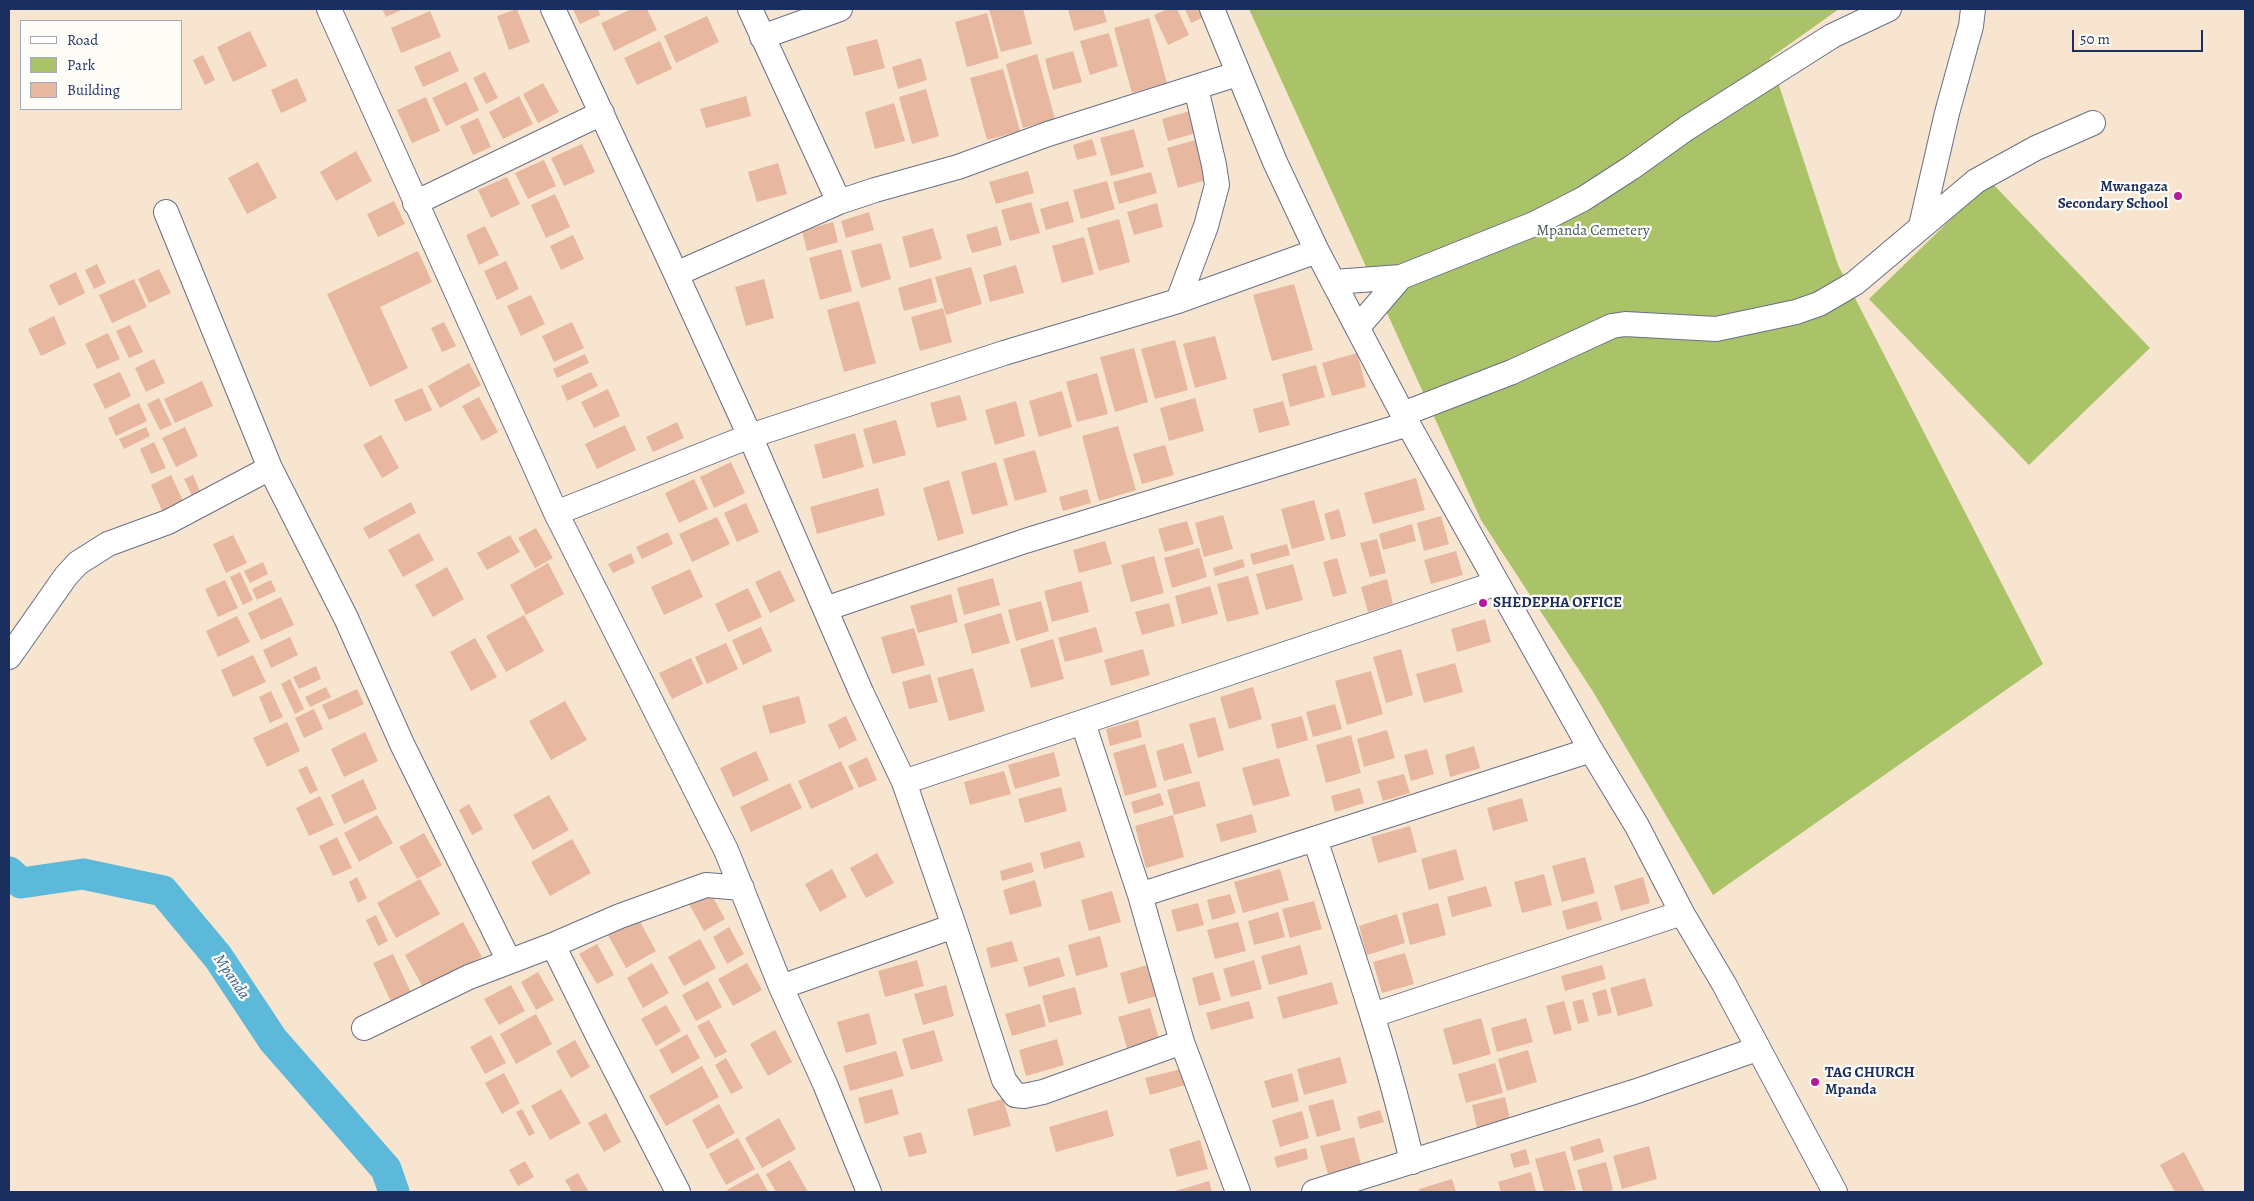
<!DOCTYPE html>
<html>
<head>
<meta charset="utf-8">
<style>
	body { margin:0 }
	#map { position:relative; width:2254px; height:1201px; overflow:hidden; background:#f7e5d0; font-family:Alegreya,serif }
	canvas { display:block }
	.frame { position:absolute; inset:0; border:10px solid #1b2f5e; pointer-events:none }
	.legend { position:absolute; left:20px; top:20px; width:162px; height:90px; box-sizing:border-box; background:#fdfcf7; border:1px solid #a3aaba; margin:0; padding:6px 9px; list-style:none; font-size:15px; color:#1b2f5e }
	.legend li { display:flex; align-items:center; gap:10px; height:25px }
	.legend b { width:25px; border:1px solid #a3aaba }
	.scale { position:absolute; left:2072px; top:30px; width:131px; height:22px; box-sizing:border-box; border:2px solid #1b2f5e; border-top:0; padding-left:6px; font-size:15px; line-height:18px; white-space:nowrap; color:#1b2f5e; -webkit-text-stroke:4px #fdfcf7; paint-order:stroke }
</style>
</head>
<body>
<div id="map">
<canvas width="2254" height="1201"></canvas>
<div class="frame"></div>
<ul class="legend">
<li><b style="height:6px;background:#fff"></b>Road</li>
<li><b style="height:14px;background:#aac369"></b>Park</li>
<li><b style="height:14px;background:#e7b7a0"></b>Building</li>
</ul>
<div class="scale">50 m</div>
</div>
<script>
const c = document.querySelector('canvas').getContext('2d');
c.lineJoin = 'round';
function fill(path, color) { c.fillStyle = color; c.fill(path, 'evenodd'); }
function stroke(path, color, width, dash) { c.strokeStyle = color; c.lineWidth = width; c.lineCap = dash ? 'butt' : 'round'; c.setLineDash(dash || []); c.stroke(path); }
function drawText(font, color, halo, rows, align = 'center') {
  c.font = font + ' Alegreya,serif'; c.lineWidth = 4.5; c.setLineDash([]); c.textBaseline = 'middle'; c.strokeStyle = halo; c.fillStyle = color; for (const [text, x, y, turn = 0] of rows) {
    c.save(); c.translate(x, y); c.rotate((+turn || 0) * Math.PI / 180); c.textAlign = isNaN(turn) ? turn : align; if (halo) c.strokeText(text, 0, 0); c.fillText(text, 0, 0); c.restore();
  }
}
fill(new Path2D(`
	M1249,9H1839L1770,58L1838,265L2043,664L1713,895L1592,690L1481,520Z
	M1990,181L2150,348L2029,465L1869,299Z`), '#aac369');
stroke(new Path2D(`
	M9,872L21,883L83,874L163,891L218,957L273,1040L386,1169L394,1192`), '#5cb9da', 31);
fill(new Path2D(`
	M382,9H404L386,17Z
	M517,9L530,42L509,50L497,16Z
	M573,9H598L600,15L580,24Z
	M632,9H647L657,30L614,51L601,23Z
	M989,9H1023L1032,44L1001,52Z
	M1068,9H1103L1107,22L1074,31Z
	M1167,9H1177L1189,35L1168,45L1154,15Z
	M1185,9H1198L1202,18L1191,23Z
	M430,11L441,37L401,53L391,28Z
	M987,13L999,58L967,67L955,22Z
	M707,16L719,42L676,63L664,36Z
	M1149,18L1167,83L1132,93L1114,28Z
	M250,31L267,66L233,82L217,47Z
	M1109,33L1118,66L1090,75L1080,41Z
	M877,39L885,68L854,76L846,47Z
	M660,41L672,69L637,85L624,58Z
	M450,51L459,71L423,87L414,67Z
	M1073,51L1082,82L1053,90L1045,59Z
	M1037,54L1055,119L1023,128L1006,64Z
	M203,55L215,80L205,85L193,60Z
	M921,58L927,80L898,89L892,67Z
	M1003,69L1020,131L987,140L970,78Z
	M485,72L498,98L486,104L473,78Z
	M297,78L307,101L281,113L271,90Z
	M466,82L479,110L446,126L432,98Z
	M543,83L559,112L538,123L523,94Z
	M926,89L939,136L912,144L899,97Z
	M519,96L533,124L503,139L489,112Z
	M746,96L751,116L706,128L700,109Z
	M426,97L440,131L412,143L397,110Z
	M894,103L905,141L875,149L865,112Z
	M1197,109L1203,131L1168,141L1162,119Z
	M478,118L491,147L473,155L460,126Z
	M1134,129L1144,167L1111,176L1100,138Z
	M1203,138L1213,178L1178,188L1167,148Z
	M1092,139L1097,155L1077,160L1073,145Z
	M582,144L595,172L564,186L551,158Z
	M356,151L372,181L336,201L320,172Z
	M544,160L556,186L528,199L515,173Z
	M258,162L277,198L247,214L228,178Z
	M778,163L787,194L757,202L748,172Z
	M1028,171L1034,193L996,204L989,182Z
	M1151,172L1157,193L1119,204L1113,182Z
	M507,177L520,204L491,218L478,190Z
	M1107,181L1115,209L1081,219L1073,190Z
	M555,194L570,227L546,238L531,205Z
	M394,201L405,224L378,237L367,214Z
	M1068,201L1074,222L1046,230L1040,209Z
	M1031,202L1040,233L1010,241L1001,210Z
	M1157,203L1163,227L1134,235L1127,212Z
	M869,212L874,230L846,238L841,221Z
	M1119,219L1130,262L1099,271L1087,228Z
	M833,222L838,242L807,251L802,231Z
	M485,226L499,255L479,265L466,235Z
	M997,226L1002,245L972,253L966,235Z
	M933,228L942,259L910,268L902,237Z
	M573,235L584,259L561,270L550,246Z
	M1084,237L1094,274L1062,283L1052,246Z
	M881,243L891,279L861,288L851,251Z
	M841,249L852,291L820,300L809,258Z
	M418,251L432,282L380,307L408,368L370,387L327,294Z
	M506,261L519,289L497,300L484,271Z
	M97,264L106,283L94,289L85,270Z
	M1016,265L1024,293L990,302L983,275Z
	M971,267L982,304L946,315L935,277Z
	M159,269L171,293L149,303L138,279Z
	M76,272L85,293L59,306L49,285Z
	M931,278L937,302L904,311L898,288Z
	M134,279L147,307L112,323L99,295Z
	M764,279L774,318L746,326L735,287Z
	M1294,284L1313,350L1272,361L1253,295Z
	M531,295L545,324L521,336L507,306Z
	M859,301L876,363L844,372L827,310Z
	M943,308L952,342L920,351L911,317Z
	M54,316L66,344L41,356L28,329Z
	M444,322L456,346L442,352L431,328Z
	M572,322L584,348L554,362L542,336Z
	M130,325L143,352L129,358L116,331Z
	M108,333L120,359L97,369L85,344Z
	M1215,336L1227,379L1195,388L1183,344Z
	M1175,340L1188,390L1155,399L1141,349Z
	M1134,348L1148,402L1115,412L1100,357Z
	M1357,353L1366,387L1332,396L1322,363Z
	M585,354L589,363L557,378L553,369Z
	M154,359L165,383L146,392L135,368Z
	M469,363L481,385L440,408L428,386Z
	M1316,365L1325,397L1290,407L1282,374Z
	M120,372L131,396L105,409L93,384Z
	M591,372L598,386L567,401L561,386Z
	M1097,373L1108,414L1077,422L1066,382Z
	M202,381L213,406L175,423L164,399Z
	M422,388L432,410L405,422L394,400Z
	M608,389L620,416L594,428L581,402Z
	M1062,391L1072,427L1039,437L1029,401Z
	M960,395L967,420L937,428L930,403Z
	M479,397L498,432L482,441L462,406Z
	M159,398L172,425L160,430L147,404Z
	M1195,398L1204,431L1169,441L1160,408Z
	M1016,401L1025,436L995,445L985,410Z
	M1283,401L1290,425L1259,433L1253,409Z
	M139,403L147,421L116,436L108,418Z
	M896,420L906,455L873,464L863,429Z
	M677,422L684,438L653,452L646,437Z
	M625,425L636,450L597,469L585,444Z
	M1118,426L1136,490L1099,501L1082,436Z
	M146,427L150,436L124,449L119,439Z
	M185,427L198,456L176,467L162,438Z
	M855,433L864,467L823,479L814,445Z
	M381,435L399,468L382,478L363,445Z
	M154,442L166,468L151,474L140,449Z
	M1165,445L1174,475L1142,484L1133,454Z
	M1035,450L1047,492L1015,501L1003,459Z
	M731,462L745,493L714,508L700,477Z
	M996,462L1008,505L972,515L961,472Z
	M171,475L185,505L164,515L151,485Z
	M193,475L202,496L194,500L184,479Z
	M1416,478L1425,510L1373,524L1364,493Z
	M694,479L708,509L679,523L665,493Z
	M949,480L964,533L938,541L923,488Z
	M878,488L885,515L817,534L810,507Z
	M1087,489L1091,503L1063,511L1059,497Z
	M1314,500L1325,540L1292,549L1281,509Z
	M411,502L416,513L369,539L363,528Z
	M746,503L759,532L737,542L724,513Z
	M1339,509L1346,536L1331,540L1324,514Z
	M1223,515L1233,549L1204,557L1195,523Z
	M1441,516L1449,544L1424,551L1417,523Z
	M717,517L730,544L692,562L679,534Z
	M1187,521L1194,544L1165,552L1158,529Z
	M1412,524L1416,541L1383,550L1379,534Z
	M536,528L553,558L535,568L518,538Z
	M668,532L673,544L642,559L636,547Z
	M419,533L434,560L403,577L388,550Z
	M233,535L247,563L226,573L213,544Z
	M510,535L520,552L487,570L477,553Z
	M1377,539L1386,573L1370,577L1360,543Z
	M1105,541L1112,564L1079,573L1073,550Z
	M1287,544L1290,555L1253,565L1250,554Z
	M1199,548L1207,577L1172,588L1164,558Z
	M1456,551L1463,575L1431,584L1424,560Z
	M631,553L635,563L613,573L608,564Z
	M1154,556L1164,593L1131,602L1121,565Z
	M1337,558L1347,593L1333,597L1323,562Z
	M1243,559L1245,567L1215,576L1213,568Z
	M263,562L268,574L250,583L244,571Z
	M548,563L564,594L526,615L510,585Z
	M1293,564L1303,600L1266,610L1256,574Z
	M447,567L464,599L433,617L415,585Z
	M690,569L703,597L664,615L651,587Z
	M780,570L795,601L770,613L755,582Z
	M240,572L253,600L243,605L230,577Z
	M1248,576L1259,614L1227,622L1217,584Z
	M993,578L1000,605L964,615L957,588Z
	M1387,579L1393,604L1368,612L1361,587Z
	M225,580L238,608L218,617L205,589Z
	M271,580L276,591L257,600L252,589Z
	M1081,581L1089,612L1052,622L1044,591Z
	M1210,586L1218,614L1182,624L1175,596Z
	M748,588L762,617L728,632L715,604Z
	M951,594L958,622L918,633L910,606Z
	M281,597L294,625L261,640L248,613Z
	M1041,601L1049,631L1016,641L1008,610Z
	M1169,603L1175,626L1142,635L1135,612Z
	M1001,613L1010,643L972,654L964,624Z
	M524,615L544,651L506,672L486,636Z
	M237,616L250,642L218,657L206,631Z
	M1485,619L1491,642L1457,652L1451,629Z
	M761,627L772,651L743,665L732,640Z
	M1096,627L1103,652L1065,662L1058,638Z
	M914,628L925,665L892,674L881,637Z
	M290,637L298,655L271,668L263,650Z
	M475,638L497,677L471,691L450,652Z
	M1053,639L1064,679L1031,688L1020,649Z
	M726,643L738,669L707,684L695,657Z
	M1143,649L1150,675L1111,686L1104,660Z
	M1401,649L1413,695L1386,703L1373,657Z
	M253,655L266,682L233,697L221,670Z
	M691,658L703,684L672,699L659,673Z
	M1455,663L1463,692L1424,703L1416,674Z
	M316,666L321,679L299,689L293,677Z
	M973,668L985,711L949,721L937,678Z
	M1371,671L1383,714L1347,725L1335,681Z
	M930,674L938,702L909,709L902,682Z
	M290,679L304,709L295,714L281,684Z
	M326,687L331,697L310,707L305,697Z
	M1253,687L1262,719L1229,729L1220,697Z
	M357,689L364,704L329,720L322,705Z
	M271,691L283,717L270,723L259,697Z
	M799,696L806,723L770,734L762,706Z
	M565,701L587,740L551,760L529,721Z
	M1335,704L1342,729L1313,737L1306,712Z
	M314,709L323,729L304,738L295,718Z
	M846,716L857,740L839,749L828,725Z
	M1302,716L1308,740L1277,749L1271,724Z
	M1215,717L1224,750L1198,758L1189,724Z
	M1138,720L1142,737L1110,746L1106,729Z
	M287,722L300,751L267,767L253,738Z
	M1387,730L1395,758L1364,767L1357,739Z
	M365,732L378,761L344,777L331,749Z
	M1351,735L1361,773L1326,783L1316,745Z
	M1183,743L1192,773L1164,781L1156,751Z
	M1145,744L1157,787L1125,796L1113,753Z
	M1474,746L1480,768L1450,777L1445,755Z
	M1427,749L1434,774L1411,781L1404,755Z
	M756,751L769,780L733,797L720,768Z
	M1054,752L1060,776L1015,789L1008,765Z
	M867,757L877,780L859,788L848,766Z
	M1279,758L1290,796L1253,806L1242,768Z
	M841,761L854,789L811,809L798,781Z
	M307,766L318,790L310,794L298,770Z
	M1004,771L1011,794L970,805L964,782Z
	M1404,774L1410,793L1383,801L1377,781Z
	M363,779L377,809L344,824L331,795Z
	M1199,781L1206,806L1174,815L1167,790Z
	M790,783L802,808L751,832L740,807Z
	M1061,787L1067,811L1025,823L1018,799Z
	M1360,788L1364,803L1335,812L1331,796Z
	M1160,793L1164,805L1134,814L1131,802Z
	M549,795L569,830L533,850L513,815Z
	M320,796L334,825L309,836L296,808Z
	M1522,798L1528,821L1493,831L1487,808Z
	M469,804L483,829L472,835L459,810Z
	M1252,814L1257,832L1221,842L1216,824Z
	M377,815L393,843L359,862L344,833Z
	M1173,815L1184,857L1146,868L1135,826Z
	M1410,826L1417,852L1378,863L1371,837Z
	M424,833L442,865L417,879L399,847Z
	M337,837L352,868L333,876L319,846Z
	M572,839L591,873L550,896L531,862Z
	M1080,841L1085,857L1044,869L1040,853Z
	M1456,849L1464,880L1429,890L1421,859Z
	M877,853L894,883L866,898L850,868Z
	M1585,857L1595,893L1562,902L1552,866Z
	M1031,862L1034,872L1002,881L1000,871Z
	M832,869L847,897L820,912L805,884Z
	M1280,869L1289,900L1243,913L1234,882Z
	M1544,874L1552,905L1522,913L1514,882Z
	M357,877L367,898L358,903L349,882Z
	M1643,877L1650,903L1621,911L1614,886Z
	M420,879L440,914L396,938L377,903Z
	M1035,880L1042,906L1010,915L1003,890Z
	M1486,886L1492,906L1452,917L1447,897Z
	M1112,891L1121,922L1089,931L1081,900Z
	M710,892L725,919L704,931L689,904Z
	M1230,894L1236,913L1212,920L1207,900Z
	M1314,901L1322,929L1290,938L1282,909Z
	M1597,901L1602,920L1567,930L1562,911Z
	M1198,903L1204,925L1177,932L1171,910Z
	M1438,903L1446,935L1410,945L1402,913Z
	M1278,912L1285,937L1254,945L1248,921Z
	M1397,914L1405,943L1367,955L1359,926Z
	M376,915L388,941L378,946L366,920Z
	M638,918L656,951L626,968L608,935Z
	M463,922L482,957L424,989L405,955Z
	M1238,922L1246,951L1215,959L1207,930Z
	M729,927L744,954L727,964L713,937Z
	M1100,936L1108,967L1076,976L1068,945Z
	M700,939L716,968L684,986L668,957Z
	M1012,941L1018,961L991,968L986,948Z
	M597,944L614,975L597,984L579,954Z
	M1300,945L1308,974L1269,985L1261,956Z
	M1405,953L1414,984L1382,993L1373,962Z
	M393,954L414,999L394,1008L373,963Z
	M1059,957L1065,976L1029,987L1023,967Z
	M917,960L924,986L885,997L878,971Z
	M1254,960L1262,989L1231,997L1223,969Z
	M652,963L669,993L643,1008L627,978Z
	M747,963L762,990L733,1006L718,979Z
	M1151,964L1160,995L1128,1004L1120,973Z
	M1602,965L1606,979L1565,991L1561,976Z
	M538,972L554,1000L536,1010L521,982Z
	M1213,972L1221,1000L1199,1006L1192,978Z
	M1645,978L1653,1006L1618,1016L1610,988Z
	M708,981L722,1007L696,1021L682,995Z
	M1332,982L1338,1004L1283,1019L1277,997Z
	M511,985L525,1011L499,1025L484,999Z
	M946,985L954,1016L923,1025L914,994Z
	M1075,987L1082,1014L1049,1023L1042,996Z
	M1606,989L1612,1013L1598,1016L1592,993Z
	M1583,999L1589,1021L1578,1024L1572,1002Z
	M1249,1001L1254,1018L1211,1030L1206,1013Z
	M1564,1001L1572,1030L1554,1035L1546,1006Z
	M1040,1004L1046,1026L1012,1036L1005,1014Z
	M666,1005L681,1031L656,1046L641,1019Z
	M1150,1008L1159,1039L1127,1048L1118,1017Z
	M869,1013L877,1044L846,1053L837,1022Z
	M536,1014L552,1044L516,1064L500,1034Z
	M1481,1018L1491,1054L1453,1065L1443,1029Z
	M1526,1018L1533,1042L1497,1052L1491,1028Z
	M709,1020L727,1052L715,1058L697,1026Z
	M775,1030L792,1062L768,1076L750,1044Z
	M934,1030L943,1061L911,1070L902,1039Z
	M687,1034L700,1058L672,1074L659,1050Z
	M491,1035L506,1063L485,1074L470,1047Z
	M1057,1039L1064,1065L1026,1076L1019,1050Z
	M575,1040L590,1067L571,1078L556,1051Z
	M1528,1050L1537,1082L1507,1091L1498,1059Z
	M896,1051L904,1076L850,1091L843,1066Z
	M1340,1057L1347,1083L1304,1095L1297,1069Z
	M726,1058L743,1088L731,1094L715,1065Z
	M1495,1063L1503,1093L1466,1103L1458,1074Z
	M702,1066L719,1097L666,1126L649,1096Z
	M1181,1069L1185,1085L1150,1095L1145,1078Z
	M504,1073L520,1103L502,1114L485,1083Z
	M1292,1073L1299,1101L1272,1108L1264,1081Z
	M561,1089L581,1123L550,1140L531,1106Z
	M892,1089L899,1114L865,1124L858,1098Z
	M1505,1097L1510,1120L1477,1128L1472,1105Z
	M1003,1099L1011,1126L974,1136L967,1109Z
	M1333,1099L1341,1130L1317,1137L1308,1106Z
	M719,1104L735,1133L707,1149L692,1120Z
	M522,1109L535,1133L529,1136L516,1112Z
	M1107,1110L1114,1136L1056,1152L1049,1127Z
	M1380,1110L1384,1122L1360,1129L1357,1117Z
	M1302,1111L1309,1138L1280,1147L1272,1120Z
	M606,1113L621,1142L604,1152L588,1123Z
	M779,1118L796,1149L762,1168L745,1138Z
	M921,1132L927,1153L909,1157L903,1137Z
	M1354,1137L1361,1165L1328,1174L1320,1146Z
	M738,1138L755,1169L726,1185L709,1154Z
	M1600,1138L1604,1152L1574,1161L1570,1147Z
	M1200,1140L1208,1169L1177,1177L1169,1149Z
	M1649,1146L1657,1179L1622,1189L1613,1156Z
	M1306,1148L1308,1159L1277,1168L1274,1157Z
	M1526,1149L1530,1164L1514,1168L1510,1154Z
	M1565,1151L1576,1190L1544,1192L1535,1159Z
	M2184,1152L2205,1192H2175L2160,1165Z
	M790,1160L808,1192H776L766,1174Z
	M525,1161L534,1177L518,1186L509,1170Z
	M1606,1162L1613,1190L1605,1192H1583L1577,1170Z
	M1531,1172L1536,1192H1501L1498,1182Z
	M578,1173L589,1192H572L565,1180Z
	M758,1173L768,1192H728L727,1190Z
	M1452,1179L1456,1192H1420L1419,1189Z
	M1209,1181L1212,1192H1172Z`), '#e7b7a0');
const minor = new Path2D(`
	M329,9L556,513L726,850L781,987L825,1084L869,1192
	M553,9L676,274L750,436L862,694L904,782L954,926L1004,1080L1015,1095L1024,1096L1043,1092L1182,1042
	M750,9L839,202
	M1212,9L1275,162L1317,251L1408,424L1591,750L1637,826L1682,913L1724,984L1835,1192
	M762,37L840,9
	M415,203L602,113
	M166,212L270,468L346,618L402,744L509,961
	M1921,226L1947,113L1971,26L1973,9
	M676,274L839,202L875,190L958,167L1048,134L1237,74
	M1334,282L1401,277L1534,224L1583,199L1631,168L1687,128L1832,36L1889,9
	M1178,301L1206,226L1217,185L1214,165L1196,88
	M1358,327L1401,277
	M1403,414L1512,372L1612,326L1625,324L1716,329L1796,312L1819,304L1855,283L1976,181L2036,148L2093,123
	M556,513L750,436L1004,353L1178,301L1317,251
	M825,609L1025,541L1408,424
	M9,657L66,576L78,563L108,544L168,522L270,468
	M1083,723L1140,895L1182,1042L1238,1192
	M904,782L1497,583
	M1315,839C1350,946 1387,1052 1412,1162
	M1140,895L1591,750
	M553,945L599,1038L678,1192
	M781,987L954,926
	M1373,1015L1682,913
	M364,1028L469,977L553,945L620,916L706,885L742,888
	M1314,1192L1637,1091L1757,1049`);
stroke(minor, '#686f86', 26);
stroke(minor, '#fff', 24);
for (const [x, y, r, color] of [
	[2178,196,5,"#b5179e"],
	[1483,603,5,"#b5179e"],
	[1815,1082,5,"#b5179e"]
]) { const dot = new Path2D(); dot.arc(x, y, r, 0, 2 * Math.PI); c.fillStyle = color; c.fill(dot); stroke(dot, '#fdfcf7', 2); }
drawText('bold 15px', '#1b2f5e', '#fdfcf7', [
	["Mwangaza",2168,187,"right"],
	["Secondary School",2168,204,"right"],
	["SHEDEPHA OFFICE",1493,603],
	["TAG CHURCH",1825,1073],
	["Mpanda",1825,1090]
], 'left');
drawText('15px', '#465b61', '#fdfcf7', [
	["Mpanda Cemetery",1593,231]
]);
drawText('italic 16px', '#325f89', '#fdfcf7', [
	["Mpanda",231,977,56]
]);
</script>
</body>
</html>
